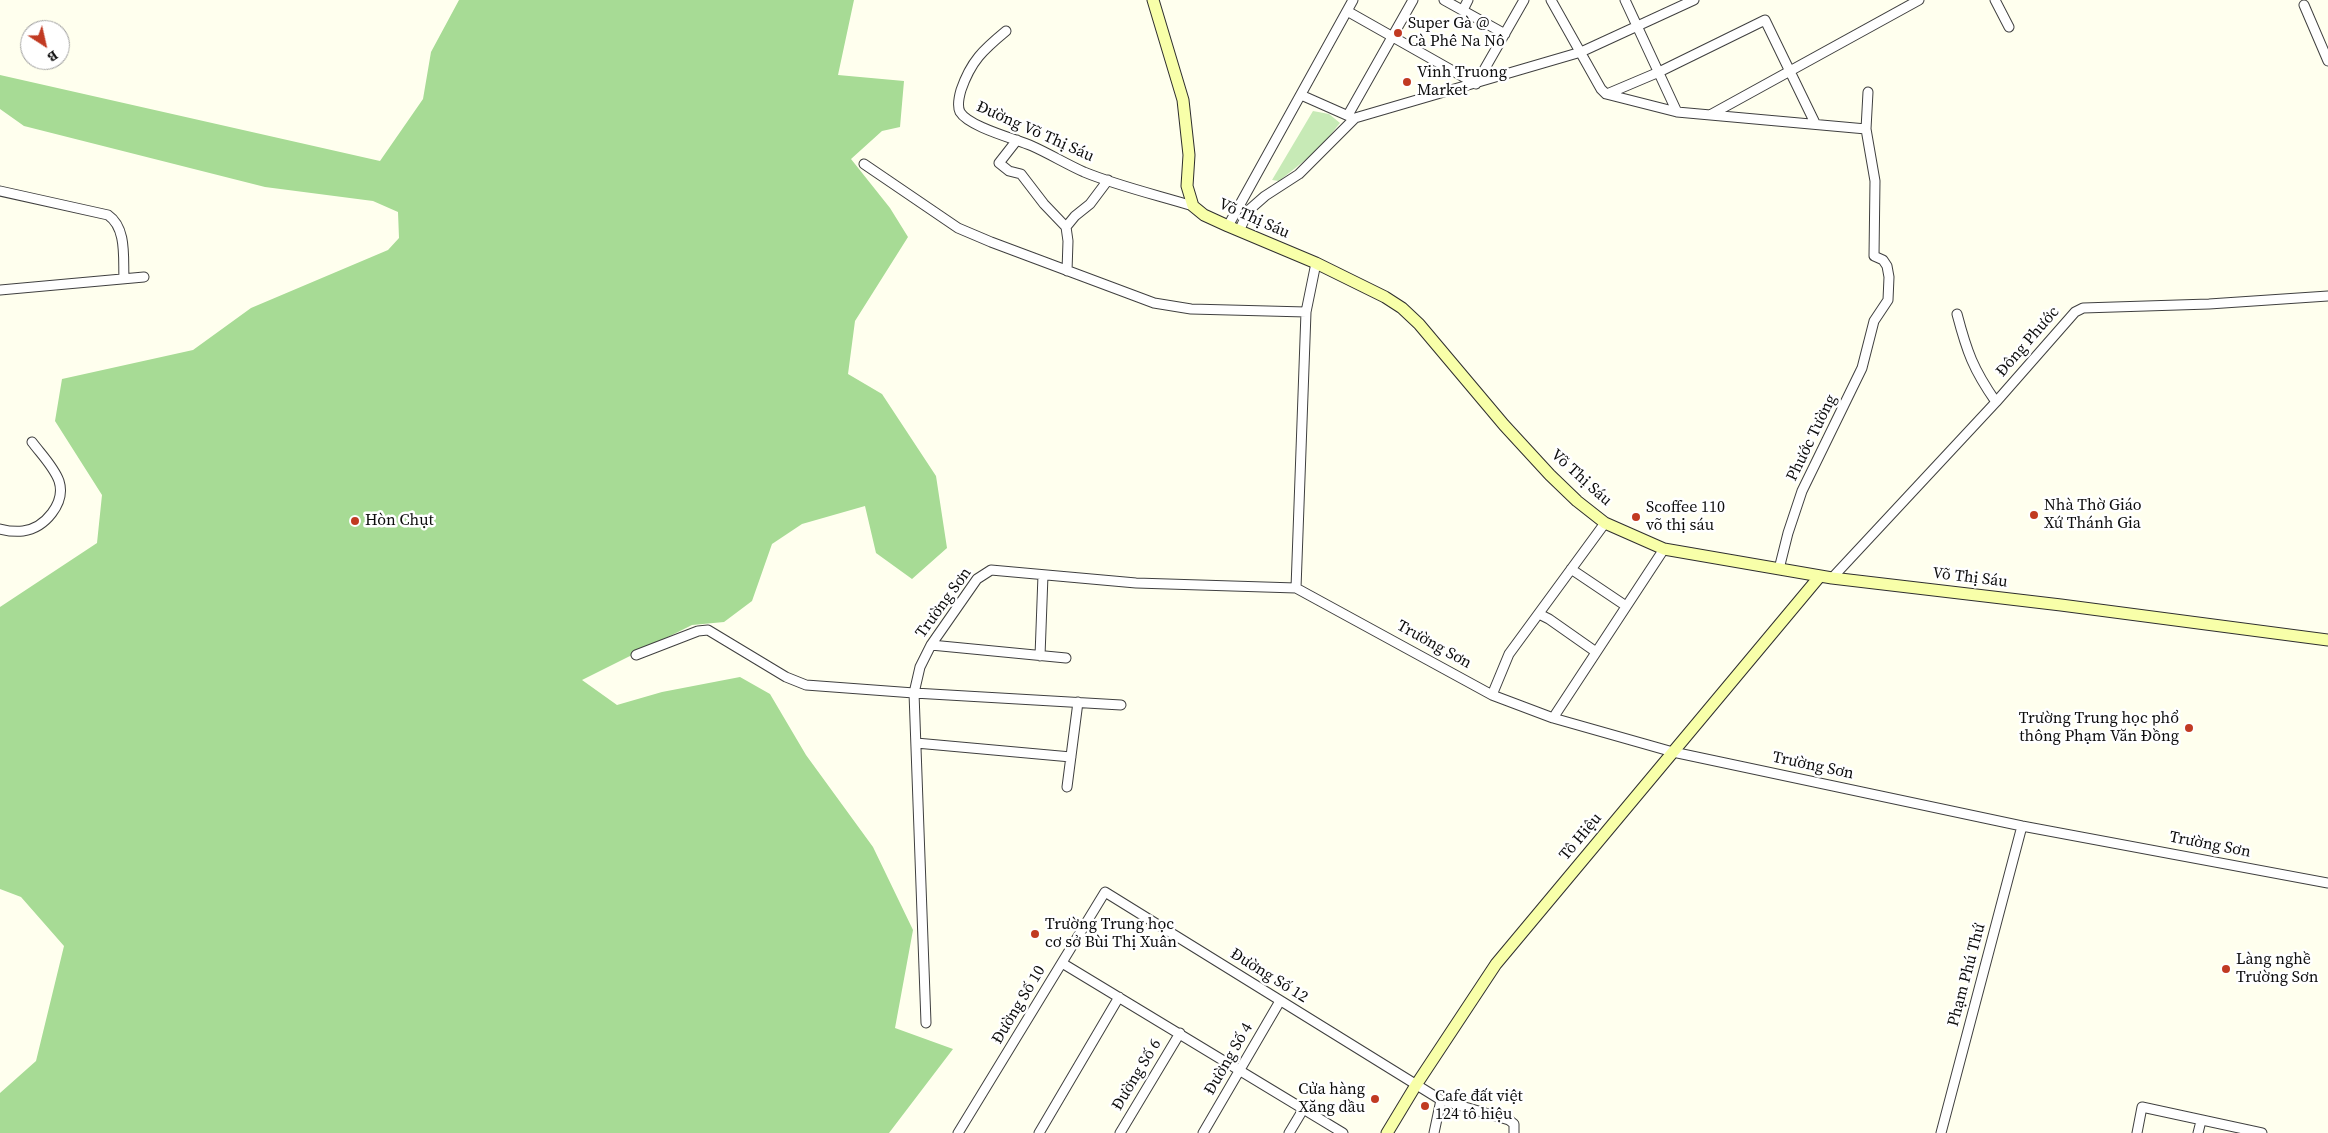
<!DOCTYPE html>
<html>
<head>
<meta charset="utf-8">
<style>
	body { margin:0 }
	#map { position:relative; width:2328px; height:1133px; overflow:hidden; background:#ffe; font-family:"Source Serif 4",serif }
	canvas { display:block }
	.north { position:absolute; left:20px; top:20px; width:50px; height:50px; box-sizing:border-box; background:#fff; border:1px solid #9e9e9e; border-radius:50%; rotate:145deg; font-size:14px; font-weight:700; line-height:20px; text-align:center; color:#0d0d0d }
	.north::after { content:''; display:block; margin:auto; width:18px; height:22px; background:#c13a22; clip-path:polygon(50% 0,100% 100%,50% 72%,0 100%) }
</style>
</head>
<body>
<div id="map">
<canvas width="2328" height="1133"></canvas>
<div class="north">B</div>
</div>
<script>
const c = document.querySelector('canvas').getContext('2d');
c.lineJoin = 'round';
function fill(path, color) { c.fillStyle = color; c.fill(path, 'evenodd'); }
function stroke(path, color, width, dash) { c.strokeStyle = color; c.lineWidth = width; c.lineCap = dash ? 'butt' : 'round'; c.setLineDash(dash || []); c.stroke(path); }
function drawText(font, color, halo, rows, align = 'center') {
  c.font = font + ' "Source Serif 4",serif'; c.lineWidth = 5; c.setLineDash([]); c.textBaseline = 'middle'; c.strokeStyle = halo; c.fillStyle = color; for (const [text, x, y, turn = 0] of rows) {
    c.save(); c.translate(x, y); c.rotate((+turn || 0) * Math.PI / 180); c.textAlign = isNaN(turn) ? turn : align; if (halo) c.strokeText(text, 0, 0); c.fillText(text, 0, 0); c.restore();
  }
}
fill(new Path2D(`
	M1313,111L1329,114L1340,123L1319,149L1279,181L1272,180Z`), '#c7eab6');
fill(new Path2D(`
	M459,0H854L838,75L904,81L900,127L882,131L851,159L890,208L908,237L855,321L848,374L882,394L936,476L947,548L912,579L876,553L865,506L802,524L772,544L752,601L724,622L692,625L582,680L617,705L662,692L740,677L770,694L806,755L873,847L913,930L895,1028L953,1049L889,1133H0V1093L36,1061L64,946L21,897L0,889V607L97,543L102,495L55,421L62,379L193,350L251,308L388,250L399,238L398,212L373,201L265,187L24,126L0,109V75L380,161L423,99L431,52Z`), '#a7db95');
const street = new Path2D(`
	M1444,0L1505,34
	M1551,0L1601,89L1606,94L1677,112L1866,129
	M1625,0L1677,112
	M1995,0L2009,27
	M2304,5L2328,61
	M1463,10L1468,0
	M1347,11L1476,84L1524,0
	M1006,31C983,50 971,61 961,90C959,97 957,106 960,112C969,127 1016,139 1032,146C1050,154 1066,164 1084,172C1118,186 1157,195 1193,206
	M1607,94L1659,72L1765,20L1815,123
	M1301,95L1353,118
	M1348,115L1413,0
	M1710,115L1919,0
	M1017,140L999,163L1009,171L1021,174L1044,204L1066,227L1068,241L1067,271
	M864,164L958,228L991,242L1154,303L1191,309L1306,312L1296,588
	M0,191L108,215C127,228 123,258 124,278
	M1228,226L1353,0
	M1066,227L1075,216L1090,204L1108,180
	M1239,231L1249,210L1265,196L1299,174L1355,118L1581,52L1694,0
	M0,290L144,277
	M1306,312L1316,263
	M1957,314C1967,352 1973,369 1996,402
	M0,529C8,531 15,532 23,531C45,528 66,503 59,481C54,467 41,454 32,442
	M1571,569L1626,606
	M1779,569L1788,533L1802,491L1862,368L1874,321L1888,300L1889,277L1887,266L1883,260L1874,256L1875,181L1866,129L1868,92
	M1832,578L1996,402L2075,312L2083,308L2209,304L2328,296
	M1539,614L1549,619L1596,652
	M931,645L1066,658
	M636,655L698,631L708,630L786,677L806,685L914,693L1121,705
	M1040,656L1043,575
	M1492,695L1509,654L1605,523
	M1553,718L1664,549
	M916,743L1071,757
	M1067,787L1078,702
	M1062,963L1343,1133
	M926,1023L914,693L920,667L931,645L977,579L991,570L1136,583L1296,588L1492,695L1553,718L1673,752L2022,826L2328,883
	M958,1133L1105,892L1441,1100L1509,1120L1514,1124V1133
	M1039,1133L1119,997
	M1120,1133L1180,1033
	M1203,1133L1280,1001
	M1289,1133L1304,1108
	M1434,1133L1441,1100
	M1941,1133L2022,826
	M2137,1133L2142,1107L2262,1133
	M2198,1133L2201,1121`);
const secondary = new Path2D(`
	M1153,0L1183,100L1189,155L1187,186L1193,206L1204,215L1228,226L1316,263L1385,297L1402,308L1419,324L1504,425L1550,475L1577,501L1605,523L1664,549L1832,578L2061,605L2328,640
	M1387,1133L1416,1085L1496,964L1820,576`);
stroke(street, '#404040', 11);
stroke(secondary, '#2f2f2f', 13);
stroke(street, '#fff', 9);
stroke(secondary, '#f8ffa9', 11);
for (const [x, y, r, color] of [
	[1398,33,5,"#c13a22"],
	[1407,82,5,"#c13a22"],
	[2034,515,5,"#c13a22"],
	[1636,517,5,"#c13a22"],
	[355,521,5,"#c13a22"],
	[2189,728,5,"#c13a22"],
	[1035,934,5,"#c13a22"],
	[2226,969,5,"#c13a22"],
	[1375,1099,5,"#c13a22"],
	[1425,1106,5,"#c13a22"]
]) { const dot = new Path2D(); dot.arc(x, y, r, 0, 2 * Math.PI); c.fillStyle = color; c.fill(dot); stroke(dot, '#fff', 2); }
drawText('16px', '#0d0d0d', '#fff', [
	["Super Gà @",1408,24],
	["Cà Phê Na Nô",1408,42],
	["Vinh Truong",1417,73],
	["Market",1417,91],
	["Nhà Thờ Giáo",2044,506],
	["Xứ Thánh Gia",2044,524],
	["Scoffee 110",1646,508],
	["võ thị sáu",1646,526],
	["Hòn Chụt",365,521],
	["Trường Trung học phổ",2179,719,"right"],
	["thông Phạm Văn Đồng",2179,737,"right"],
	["Trường Trung học",1045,925],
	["cơ sở Bùi Thị Xuân",1045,943],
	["Làng nghề",2236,960],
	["Trường Sơn",2236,978],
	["Cửa hàng",1365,1090,"right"],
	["Xăng dầu",1365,1108,"right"],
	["Cafe đất việt",1435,1097],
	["124 tô hiệu",1435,1115]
], 'left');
drawText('16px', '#0d0d0d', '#fff', [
	["Đường Võ Thị Sáu",1035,132,24],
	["Võ Thị Sáu",1254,219,24],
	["Đông Phước",2028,342,-49],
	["Phước Tường",1812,438,-64],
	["Võ Thị Sáu",1581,478,42],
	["Võ Thị Sáu",1970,578,7],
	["Trường Sơn",944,603,-54],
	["Trường Sơn",1434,645,29],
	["Trường Sơn",1813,766,12],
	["Tô Hiệu",1581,837,-50],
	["Trường Sơn",2210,845,11],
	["Phạm Phú Thứ",1967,975,-75],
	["Đường Số 12",1269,976,32],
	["Đường Số 10",1019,1005,-59],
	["Đường Số 4",1229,1059,-60],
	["Đường Số 6",1137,1075,-59]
]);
</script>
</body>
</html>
